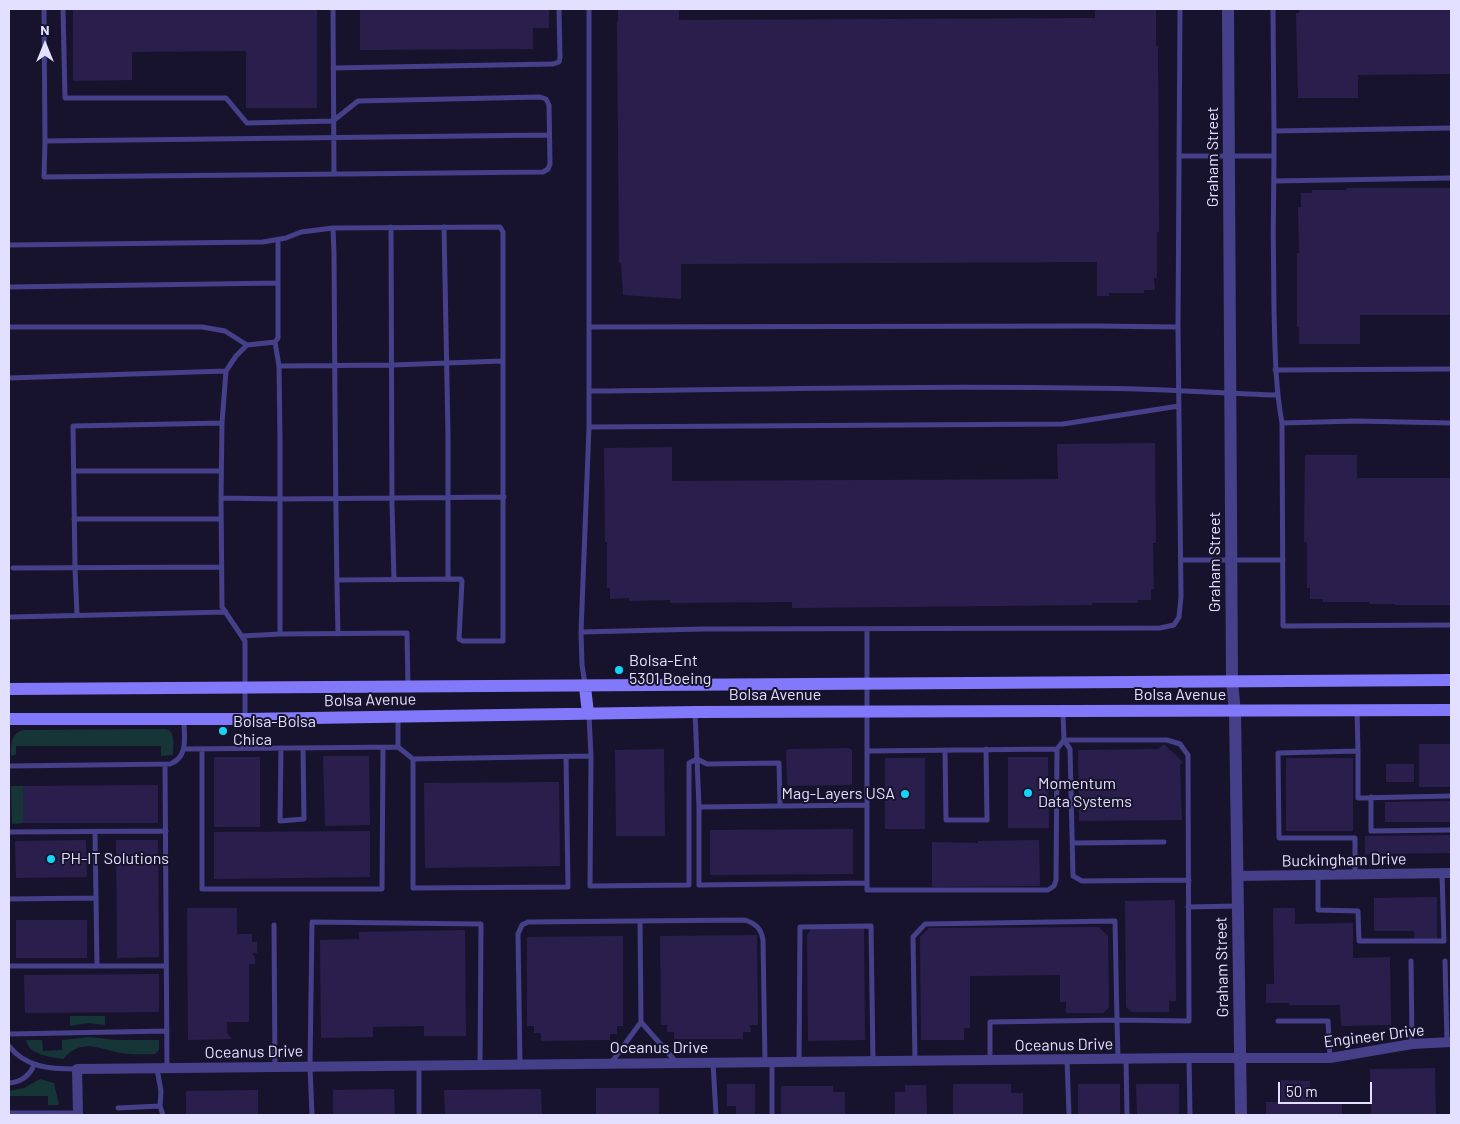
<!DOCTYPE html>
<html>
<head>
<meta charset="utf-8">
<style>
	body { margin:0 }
	#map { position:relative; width:1460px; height:1124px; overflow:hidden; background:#18132c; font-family:Barlow,sans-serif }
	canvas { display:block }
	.frame { position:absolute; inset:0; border:10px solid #e3dffe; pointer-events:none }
	.north { position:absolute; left:20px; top:20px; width:50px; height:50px; -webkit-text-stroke:4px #18132c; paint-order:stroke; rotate:0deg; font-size:14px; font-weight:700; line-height:20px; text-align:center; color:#e3dffe }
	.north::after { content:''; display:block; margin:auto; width:18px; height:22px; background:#e3dffe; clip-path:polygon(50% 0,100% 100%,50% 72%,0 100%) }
	.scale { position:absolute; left:1278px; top:1082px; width:94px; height:22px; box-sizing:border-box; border:2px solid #e3dffe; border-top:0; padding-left:6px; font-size:15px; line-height:18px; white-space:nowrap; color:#e3dffe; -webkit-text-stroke:4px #18132c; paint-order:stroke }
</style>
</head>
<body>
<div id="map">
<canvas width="1460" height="1124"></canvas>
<div class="frame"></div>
<div class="north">N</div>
<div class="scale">50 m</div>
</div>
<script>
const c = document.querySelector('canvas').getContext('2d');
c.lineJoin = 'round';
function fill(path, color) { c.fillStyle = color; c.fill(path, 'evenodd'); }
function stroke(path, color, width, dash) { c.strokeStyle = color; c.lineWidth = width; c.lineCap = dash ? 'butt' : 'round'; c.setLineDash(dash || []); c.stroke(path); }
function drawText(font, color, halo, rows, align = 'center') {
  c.font = font + ' Barlow,sans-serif'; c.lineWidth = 4; c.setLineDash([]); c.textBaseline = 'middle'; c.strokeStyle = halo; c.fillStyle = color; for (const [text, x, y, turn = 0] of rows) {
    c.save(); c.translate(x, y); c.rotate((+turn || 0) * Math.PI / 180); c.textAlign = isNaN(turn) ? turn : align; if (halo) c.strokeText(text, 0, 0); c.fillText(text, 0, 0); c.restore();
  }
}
fill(new Path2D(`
	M166,729C176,732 173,746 173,755L161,756V746H16V754L13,756L11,755C11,743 11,734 23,730Z
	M11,786H23V823L12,824Z
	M70,1016H105V1025L88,1023L70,1026Z
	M90,1037L115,1040H159V1050L155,1054C144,1054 132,1055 120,1053C98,1048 81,1038 63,1059C50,1057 29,1055 26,1040H42L43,1051L62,1050V1040Z
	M40,1079L54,1083L59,1105H48V1096H9V1091L24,1088Z`), '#163536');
fill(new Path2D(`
	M73,9H317V108H246V51L132,52V80L73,81Z
	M360,9H549V28H533V49L360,50Z
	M618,9H679V20L1095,18V9H1156V46H1158L1159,232H1157V278H1154L1155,290H1144V293H1109V296H1097V262L681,264V299L623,295L621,263H619L617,22H618Z
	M1299,9H1451V74L1358,75V98H1298L1296,13H1299Z
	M1347,188H1451V315H1360V344H1299V327H1297V253H1299L1298,207H1301V193H1312V190H1347Z
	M1155,443L1156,543H1153L1154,589H1151V600H1138V603H1092V605L792,608V602L670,603V600L629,601V598L610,599V588H607V542H605L604,448L672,447V481L1058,479L1057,444Z
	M1305,455H1357V478H1451V605H1395V604H1369V602H1323V599H1310V588H1307V542H1304Z
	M1164,744L1183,762L1180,765L1182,820L1079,821L1078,750L1158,749Z
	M1419,744H1451V787H1419Z
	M849,748L852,750V784L849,785L789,786L787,784L786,750L790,749Z
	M664,749L665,836H616L615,750Z
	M323,756H369L370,825L325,826Z
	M214,757H260V827H214Z
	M1008,757H1048L1049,828H1008Z
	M885,758H925V829H885Z
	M1286,758H1353V831H1286Z
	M1386,764H1414V782H1386Z
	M559,782L560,866L425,868L424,783Z
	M158,785V823H23V786Z
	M1451,801V822H1385V802Z
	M853,829V874L710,875V830Z
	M370,831V877L214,879V832Z
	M1451,835V853L1365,854V836Z
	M86,840L87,877L16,878L15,841Z
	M116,840H158L159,957L117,958Z
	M1039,840L1040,886L932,887V842L978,843V841Z
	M1437,897V939H1414V931H1374V898Z
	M1175,900L1176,1001H1169V1012H1132L1126,1007L1125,901Z
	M187,908H237V934H252V942H257V953H253V956H255V964H249V1022H227V1033L232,1039L188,1040Z
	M1273,908H1295V924L1353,923V958L1390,957L1391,1025L1341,1026L1340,1005H1289V1003H1266V984H1274Z
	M16,920H87V958H16Z
	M813,927H864L865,1040L808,1041L807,935Z
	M1099,927L1108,936L1109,1007L1103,1013H1066V1002H1060V975L970,976V1028H964V1040H921L920,937L929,928Z
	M465,930L466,1036H424V1026L373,1027V1037L321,1038L320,940L359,939V932Z
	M757,935L758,1025H750L751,1032H743V1039H674V1032H667V1025H661L660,936Z
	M623,936V1026H617V1034H610V1040L541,1041V1033H534V1026H527V937Z
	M159,974V1012L25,1013L24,975Z
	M1435,1068L1436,1115H1371L1370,1069Z
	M1281,1080L1310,1081V1102L1342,1103V1115H1266V1102H1281Z
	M727,1084H755V1115H736V1106H727Z
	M953,1084H1011V1093H1023V1115H953Z
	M1078,1084H1120V1115H1078Z
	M1136,1084H1179V1115H1137Z
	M905,1085H926L927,1115H895V1092H905Z
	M781,1086H833V1092H845V1115H781Z
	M596,1088H659V1115H596Z
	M394,1089L395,1115H333V1090Z
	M541,1089L542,1115H445L444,1090Z
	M258,1090V1115H186V1091Z`), '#2a1f4c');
stroke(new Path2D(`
	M44,9L45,141
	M63,9L65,98H226L247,123L333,121L358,101L540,97L546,99L549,105L550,164L548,169L543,172L44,177L45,141L549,135
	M333,9L334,174
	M1273,9L1274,131L1451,128
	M333,68L553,64L559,62L560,58L559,9
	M1179,156H1274V131
	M1274,156C1273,207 1273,258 1274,309C1275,347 1275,385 1282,423L1283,626L1451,625
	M1274,181L1451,178
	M391,227L392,504L394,580
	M444,227L448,435V579
	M278,239V283
	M9,245L263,242L286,238L301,232L333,228
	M9,287L278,283V338L275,342L247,345L236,356L226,371L222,423L73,426L75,568L77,615
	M9,327H202L225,331L247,345
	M589,327L1096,326L1178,327
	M279,366L392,365L502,361
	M1275,370L1451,369
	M9,378L226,371
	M589,391C772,389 954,385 1137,389C1184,390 1230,394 1277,395
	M222,423L221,498L222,607L245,641V718
	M1282,423L1356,421L1451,423
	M589,427L1063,424L1179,406
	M74,471H221
	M221,498L281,499L504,497
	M74,519H221
	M1181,560H1283
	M13,568L221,567
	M337,580L461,579L462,581L459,639L463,641H503V232L500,227L333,228L334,254C335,381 335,507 338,634
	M11,617L226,612
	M867,629V890H1048L1054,886L1056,880L1057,749L1064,740L1063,712
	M581,632L703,629L1160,628L1174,625L1179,617L1181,597L1178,327L1180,9
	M280,634L407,633L408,687
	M242,636L280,634V438L279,366L275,342
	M585,684L582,665L581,632L589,427V9
	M695,712L699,807V885L867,883
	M589,715L591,756L590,886L689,885V763L697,759L707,764L779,763L780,805
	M398,718V747L413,759L591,756
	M1064,740H1167L1180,744L1188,755L1189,1021L1117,1020L1118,1059
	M1064,740L1070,749L1073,876L1082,881L1189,880
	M281,748L280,821L304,819L303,748
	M184,749L398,747
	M202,749V889H382L383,748
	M945,750L946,820H987L986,749
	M867,751L1057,749
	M1358,751V798L1451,796
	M413,759V888L568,887L566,757
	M165,765L167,1068
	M9,766L170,764C189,757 184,737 184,720
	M1371,797V831L1451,830
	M699,807L867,805
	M9,832L166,831
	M95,832L97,966
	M1073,843L1164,842
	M1355,874V838H1279L1278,753L1358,751L1357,711
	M1318,875V910L1358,911L1359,941H1444L1442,873
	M9,899L96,898
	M1188,907L1237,906
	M274,925L275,1067
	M1411,961L1412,1044
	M1445,961L1447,1042
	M9,966H166
	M1278,1021H1328L1330,1058
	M641,1022L677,1063
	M9,1034L167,1031
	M9,1046C26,1068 51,1069 77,1069
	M1189,1058L1190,1115
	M1067,1059L1069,1115
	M1126,1059L1127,1115
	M915,1061L913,937L925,924L1115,921L1117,1020L990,1022V1060
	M772,1062V1115
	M799,1062L800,927L871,926L873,1061
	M611,1063L641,1022L640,921
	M713,1063L716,1115
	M520,1065L518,934L522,925L528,922L745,920C756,924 761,928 763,940L765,1062
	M419,1066V1115
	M9,1083C21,1082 29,1077 34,1065
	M160,1106L163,1115
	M118,1108L160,1106L161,1091L157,1069
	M9,1113H78
	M312,1115L310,1067L312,922L481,924L480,1065`), '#454089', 5);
stroke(new Path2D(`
	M1237,876L1451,873
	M78,1115L77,1069L1189,1058H1330L1412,1044L1451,1042`), '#454089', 10);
stroke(new Path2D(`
	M1228,9L1232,682L1235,712L1241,1115`), '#454089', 12);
stroke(new Path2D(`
	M585,687L588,713
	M9,689L1451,680
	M9,719H245L695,712L1451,710`), '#8279fa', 12);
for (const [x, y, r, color] of [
	[619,670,5,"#12d6f7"],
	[223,731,5,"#12d6f7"],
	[1028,793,5,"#12d6f7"],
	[905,794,5,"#12d6f7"],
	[51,859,5,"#12d6f7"]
]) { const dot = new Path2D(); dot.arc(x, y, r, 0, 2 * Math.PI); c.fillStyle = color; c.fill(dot); stroke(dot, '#18132c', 2); }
drawText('16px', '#e3dffe', '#18132c', [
	["Graham Street",1213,157,-90],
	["Graham Street",1215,562,-90],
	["Bolsa Avenue",775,695],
	["Bolsa Avenue",1180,695],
	["Bolsa Avenue",370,700,-1],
	["Buckingham Drive",1344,860,-1],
	["Graham Street",1222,967,-91],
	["Engineer Drive",1374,1036,-7],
	["Oceanus Drive",1064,1045,-1],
	["Oceanus Drive",659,1048],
	["Oceanus Drive",254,1052,-1]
]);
drawText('16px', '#e3dffe', '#18132c', [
	["Bolsa-Ent",629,661],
	["5301 Boeing",629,679],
	["Bolsa-Bolsa",233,722],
	["Chica",233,740],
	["Momentum",1038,784],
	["Data Systems",1038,802],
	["Mag-Layers USA",895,794,"right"],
	["PH-IT Solutions",61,859]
], 'left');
</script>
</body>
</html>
